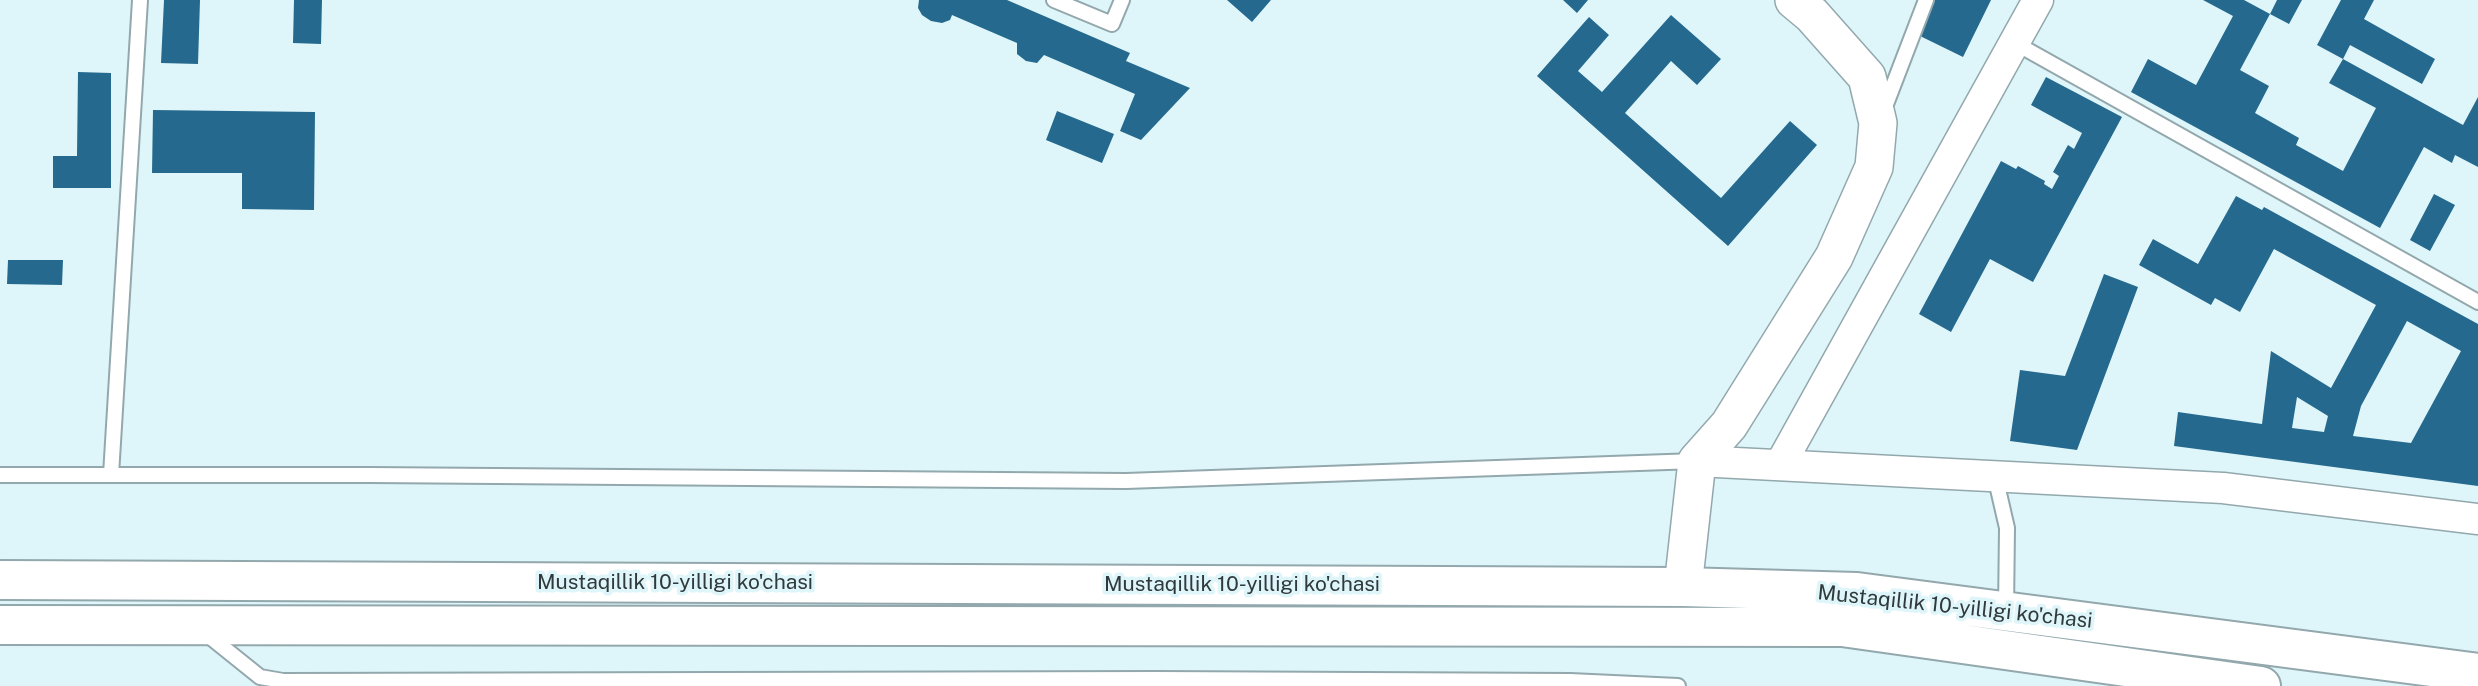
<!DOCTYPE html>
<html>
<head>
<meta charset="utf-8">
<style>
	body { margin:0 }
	canvas { display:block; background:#def5fa }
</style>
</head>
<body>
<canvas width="2478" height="686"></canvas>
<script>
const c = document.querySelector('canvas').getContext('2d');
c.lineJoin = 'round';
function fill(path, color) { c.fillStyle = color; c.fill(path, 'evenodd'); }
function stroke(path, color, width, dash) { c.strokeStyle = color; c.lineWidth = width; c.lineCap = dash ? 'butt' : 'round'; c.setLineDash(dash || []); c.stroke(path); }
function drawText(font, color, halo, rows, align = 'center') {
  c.font = font + ' "Public Sans",sans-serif'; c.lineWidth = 7; c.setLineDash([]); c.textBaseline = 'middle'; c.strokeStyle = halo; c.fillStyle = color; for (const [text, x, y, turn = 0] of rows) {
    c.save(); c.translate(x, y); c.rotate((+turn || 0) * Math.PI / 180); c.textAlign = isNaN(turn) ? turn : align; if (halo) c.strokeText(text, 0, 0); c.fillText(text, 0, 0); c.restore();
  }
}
fill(new Path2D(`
	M164,0H200L198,64L161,63Z
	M294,0H322L321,44L293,43Z
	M919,0H1007L1130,53L1126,61L1190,88L1141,140L1120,131L1135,94L1044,55L1037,63L1026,61L1017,54V43L952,15L950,20L942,23L931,21L922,15L918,8Z
	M1227,0H1271L1252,22Z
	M1563,0H1588L1577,13Z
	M1935,0H1991L1963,57L1918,35Z
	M2203,0H2244L2270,14L2240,70L2269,86L2255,113L2299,138L2296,145L2343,171L2376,108L2329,83L2343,59L2317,45L2341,0H2374L2364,19L2435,59L2422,84L2350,45L2343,59L2463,125L2478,97V167L2455,155L2452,163L2424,147L2380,228L2131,92L2148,59L2196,85L2233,16Z
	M2277,0H2302L2289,24L2270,14Z
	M1671,15L1721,59L1697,85L1671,61L1625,113L1721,198L1790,121L1817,145L1728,246L1537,76L1589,17L1609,35L1578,71L1602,92Z
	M78,72L111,73V188H53V156H77Z
	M2046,77L2122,117L2033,282L1990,259L1951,332L1919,314L2001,161L2016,169L2018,166L2045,181L2044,184L2052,189L2059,176L2053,172L2068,145L2074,149L2082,133L2031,105Z
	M153,110L315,112L314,210L242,209V173H152Z
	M1057,111L1114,134L1102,163L1046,140Z
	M2434,194L2455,205L2430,251L2410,240Z
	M2236,196L2262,210L2264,207L2478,324V486L2174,446L2178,412L2262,424L2271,351L2331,388L2376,305L2274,249L2240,312L2215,298L2211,305L2139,265L2153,239L2198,264ZM2407,321L2461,351L2411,443L2353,436L2361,406ZM2297,397L2328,416L2324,432L2292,428Z
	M8,260H63L62,285L7,284Z
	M2104,274L2138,287L2077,450L2010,441L2020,370L2065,376Z`), '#256a8e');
const service = new Path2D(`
	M1054,0L1112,24L1122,0
	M2015,43L2478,302
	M1883,112L1926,0
	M0,475H370L1126,481L1696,461
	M111,475L140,0
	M1995,476L2007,528L2006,610
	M204,632L260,677L283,681L1157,679L1570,681L1678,686`);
const minor = new Path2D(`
	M1697,461L2223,488L2478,519
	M1780,465L2038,0`);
const tertiary = new Path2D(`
	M1683,587L1697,461L1729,425L1834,257L1874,167L1878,123L1867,77L1812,15L1794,0`);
const secondary = new Path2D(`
	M0,580L1683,587L1857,592L2478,673
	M0,625L1842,627L2261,686`);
stroke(service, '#93a8ad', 18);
stroke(minor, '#93a8ad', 33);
stroke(tertiary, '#93a8ad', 40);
stroke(secondary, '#93a8ad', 42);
stroke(service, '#fff', 14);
stroke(minor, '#fff', 30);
stroke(tertiary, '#fff', 37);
stroke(secondary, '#fff', 38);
drawText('21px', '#30393b', '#def5fa', [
	["Mustaqillik 10-yilligi ko'chasi",675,583],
	["Mustaqillik 10-yilligi ko'chasi",1242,585],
	["Mustaqillik 10-yilligi ko'chasi",1955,607,6]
]);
</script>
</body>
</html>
